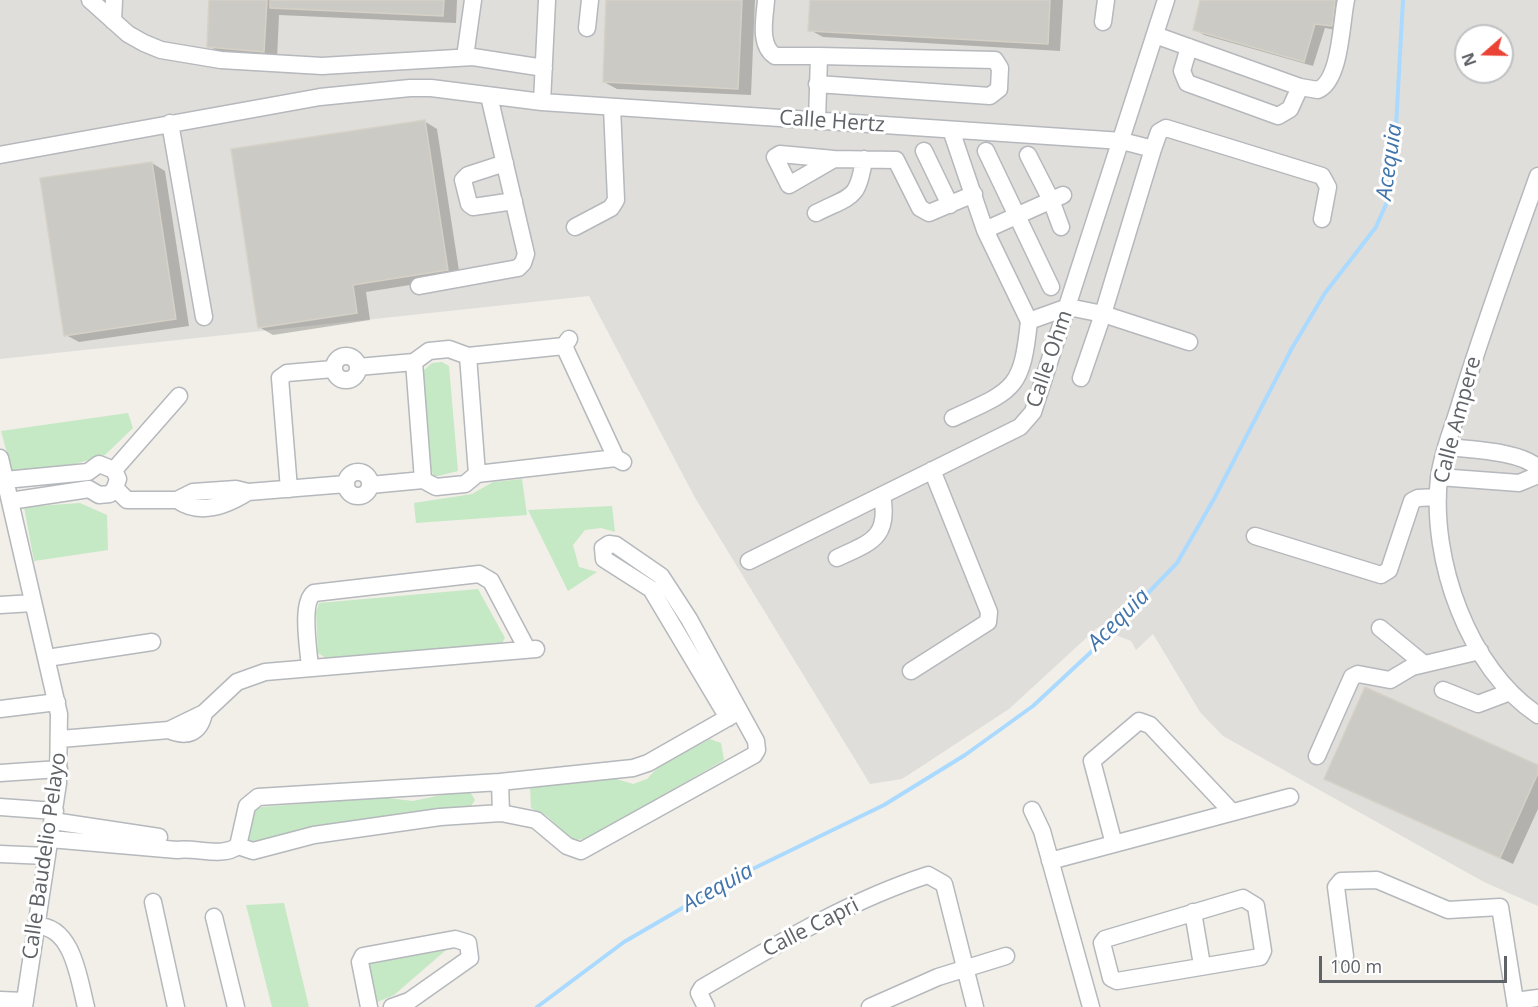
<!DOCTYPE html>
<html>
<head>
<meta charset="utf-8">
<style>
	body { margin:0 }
	#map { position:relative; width:1538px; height:1007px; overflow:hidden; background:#f1efe8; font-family:"Open Sans",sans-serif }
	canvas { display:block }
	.north { position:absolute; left:1454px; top:24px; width:60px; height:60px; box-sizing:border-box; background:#fff; border:2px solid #bfc1c3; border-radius:50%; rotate:250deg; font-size:16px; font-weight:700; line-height:24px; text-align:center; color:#5f6368 }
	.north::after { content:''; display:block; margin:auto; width:21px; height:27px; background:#ea4335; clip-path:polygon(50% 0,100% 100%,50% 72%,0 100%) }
	.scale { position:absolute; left:1319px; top:956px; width:188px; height:27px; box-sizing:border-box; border:3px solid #5f6368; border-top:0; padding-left:8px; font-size:18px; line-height:21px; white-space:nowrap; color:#5f6368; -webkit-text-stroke:4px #fff; paint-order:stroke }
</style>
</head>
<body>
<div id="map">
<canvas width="1538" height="1007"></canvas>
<div class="north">N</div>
<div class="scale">100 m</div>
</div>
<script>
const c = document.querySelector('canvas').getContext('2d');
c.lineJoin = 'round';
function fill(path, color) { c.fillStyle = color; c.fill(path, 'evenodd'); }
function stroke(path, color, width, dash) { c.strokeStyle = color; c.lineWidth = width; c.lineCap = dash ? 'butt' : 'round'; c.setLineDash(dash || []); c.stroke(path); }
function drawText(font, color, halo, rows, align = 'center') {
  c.font = font + ' "Open Sans",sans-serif'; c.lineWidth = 6; c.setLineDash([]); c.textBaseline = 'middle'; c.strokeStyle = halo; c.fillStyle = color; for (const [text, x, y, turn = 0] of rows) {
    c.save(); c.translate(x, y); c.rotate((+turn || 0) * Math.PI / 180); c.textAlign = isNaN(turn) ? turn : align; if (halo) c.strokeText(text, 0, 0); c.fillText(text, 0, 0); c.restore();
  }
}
fill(new Path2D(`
	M0,0H1538V906L1484,882L1223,736L1200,712L1153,634L1136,650L1131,641L1097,628L1009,709L902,779L870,784L694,496L589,296L0,359ZM1466,36H1502V72H1466Z`), '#e0deda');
fill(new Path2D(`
	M442,362L449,366L458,471L434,477L430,467L423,371L432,363Z
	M128,413L133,428L105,455L75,464L12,471L1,431Z
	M522,479L527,515L416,523L414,503L472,494L493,482Z
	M80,503L107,515L108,550L34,561L24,507Z
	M612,506L615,532L601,528L585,530L573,545L579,567L597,572L568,591L528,510Z
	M478,589L505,638L501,645L326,658L318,653L316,612L319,603Z
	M710,739L721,743L724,760L588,839L572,840L547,816L531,808L530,786L610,777L633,784L647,779L659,766Z
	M470,792L475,800L469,809L453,807L404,813L251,846L248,838L251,808L380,797L413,801L451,793Z
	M284,903L309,1007H272L246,905Z
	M446,950L394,995L377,1002L367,964Z`), '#c5e8c5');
fill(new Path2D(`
	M211,0H457L456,23L279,15L277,59L222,54L209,46Z
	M608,0H755L751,95L617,89L604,82Z
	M811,0H1063L1060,51L823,37L810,30Z
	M1202,0H1348L1341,31L1325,28L1313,66L1204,35L1195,29Z
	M424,121L437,129L460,277L366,292L370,320L273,335L259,327Z
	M152,163L165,171L189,326L79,342L66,335Z
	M1538,767V809L1513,864L1326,778Z`), '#0003');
stroke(new Path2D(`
	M537,1007L624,942L734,878L884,805L965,755L1033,706L1090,653L1177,563L1214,499L1292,348L1325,293L1376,227L1387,202L1394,162L1403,0`), '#aadaff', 4);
const building = new Path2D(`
	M209,0H267L264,52L207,47Z
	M270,0H444L443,16L270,8Z
	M606,0H742L738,89L603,82Z
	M810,0H1050L1048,44L808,31Z
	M1200,0H1335L1332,26L1315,24L1304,62L1193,30Z
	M425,120L448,270L353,285L357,313L258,328L231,149Z
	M152,162L176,319L64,336L40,178Z
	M1365,687L1538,765V773L1500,858L1324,779Z`);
fill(building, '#cccac5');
stroke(building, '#d6d1c6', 1.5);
const minor = new Path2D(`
	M90,0L128,34L144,43L161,50L221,60L322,66L473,57L544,68
	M766,0C765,17 758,45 775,56H819L817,121
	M113,21L114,0
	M1103,22L1106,0
	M587,28L590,0
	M1155,35L1300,87L1318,90C1341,80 1341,22 1346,0
	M1189,47L1182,71L1187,83L1278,116L1290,109L1300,87
	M465,57L473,0
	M817,84L990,96L999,89L1000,68L995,60L819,56
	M542,102L547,0
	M170,123L204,317
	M951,130L985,230L1029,321
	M1153,149L1159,132L1166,128L1322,176L1328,187L1322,219
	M924,151L950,205
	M986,151L1051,287
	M0,155L320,97L410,88H431L542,102L1122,141L1153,149L1103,314L1189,342
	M1028,155L1051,200L1061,227
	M834,159L789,185L775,157L780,154L834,159L896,160L920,208L929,213L974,194
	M505,163L468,175L463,180L469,204L473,207L514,201
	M1538,176C1511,252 1483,327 1460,404C1453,428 1442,453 1439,478C1430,559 1468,669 1538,715
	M816,213C852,195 858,200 864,159
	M575,227L611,208L616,200L612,107
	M985,230L1063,195
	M419,286L518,268L523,263L526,254L489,96
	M569,339L564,346L616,458L623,462
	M468,356L477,474
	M334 368a12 12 0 1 1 24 0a12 12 0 1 1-24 0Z
	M414,362L423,480
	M358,367L414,362L429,351L449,349L468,356L564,346
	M953,418C1014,390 1022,390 1029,321L1068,307L1103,314L1081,378
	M1448,447C1472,450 1521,451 1538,468
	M0,458L59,714L58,783L24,1007
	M114,470L118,479L115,488L127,500H177L193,492L236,489L248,492L346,484
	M114,470L179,396
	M346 484a12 12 0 1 1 24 0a12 12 0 1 1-24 0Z
	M1439,477L1519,483L1538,475
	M5,480L88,472L99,464L114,470
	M370,485L423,480L436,487L465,484L477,474L616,458
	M289,489L280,378L287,373L333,369
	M177,500C200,516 226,506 248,492
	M10,501L89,489L99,495L110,494L115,488
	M1255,536L1381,575L1389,570L1412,501L1418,498L1438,497
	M837,558C871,542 890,538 882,495
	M749,561L1020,427L1033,412L1166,0
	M0,605L33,603
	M1380,628L1424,664
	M47,658L152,642
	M310,668C309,651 300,603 314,593L479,574L491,581L527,649
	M911,671L988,622L989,612L932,470
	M1443,690L1478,704L1510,692
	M0,709L57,702
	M169,730C187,738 200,733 204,713
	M60,739L169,730L204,713L237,682L265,672L536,649
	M1317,756L1352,677L1358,674L1390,680L1412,667L1480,651
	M0,773L59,769
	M500,782L501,813
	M0,807L55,811
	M1032,810L1042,831L1091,1007
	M53,821L159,837
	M50,839L177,850C196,847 222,858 238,846L247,806L258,797L500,782L633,768L648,763L736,713
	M1114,844L1092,761L1139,721L1150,725L1232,812
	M238,846L253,851L314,835L440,817L501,813L536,820L567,846L581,851L754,755L757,750L756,741L689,619L661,576L616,545L609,544L603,548L604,559L651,589L728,718
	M0,854L47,856
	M1050,861L1290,797
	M1243,898L1256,906L1263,951L1260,957L1117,981L1111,978L1102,943L1105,939Z
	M153,902L176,1007
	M1193,912L1202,965
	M214,917L236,1007
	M36,926C73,925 79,980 86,1007
	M1345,956L1336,887L1341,881L1377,880L1448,910L1500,907L1516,1007
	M0,1000L25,1001
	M1515,1001L1538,998
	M369,1007L360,962L363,956L455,939L468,943L470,958L409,1001L392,1007
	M706,1007L699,993L702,988C774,946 848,901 928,875L944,884L975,1007
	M870,1007L938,977L1006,956`);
stroke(minor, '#b5b8bc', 19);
stroke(minor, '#fff', 16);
drawText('21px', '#5f6368', '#fff', [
	["Calle Hertz",832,122,4],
	["Calle Ohm",1050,359,-71],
	["Calle Ampere",1458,420,-75],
	["Calle Baudelio Pelayo",45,856,-82],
	["Calle Capri",811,928,-27]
]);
drawText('italic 22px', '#4174aa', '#fff', [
	["Acequia",1390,162,-82],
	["Acequia",1119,620,-45],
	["Acequia",718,888,-29]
]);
</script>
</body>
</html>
